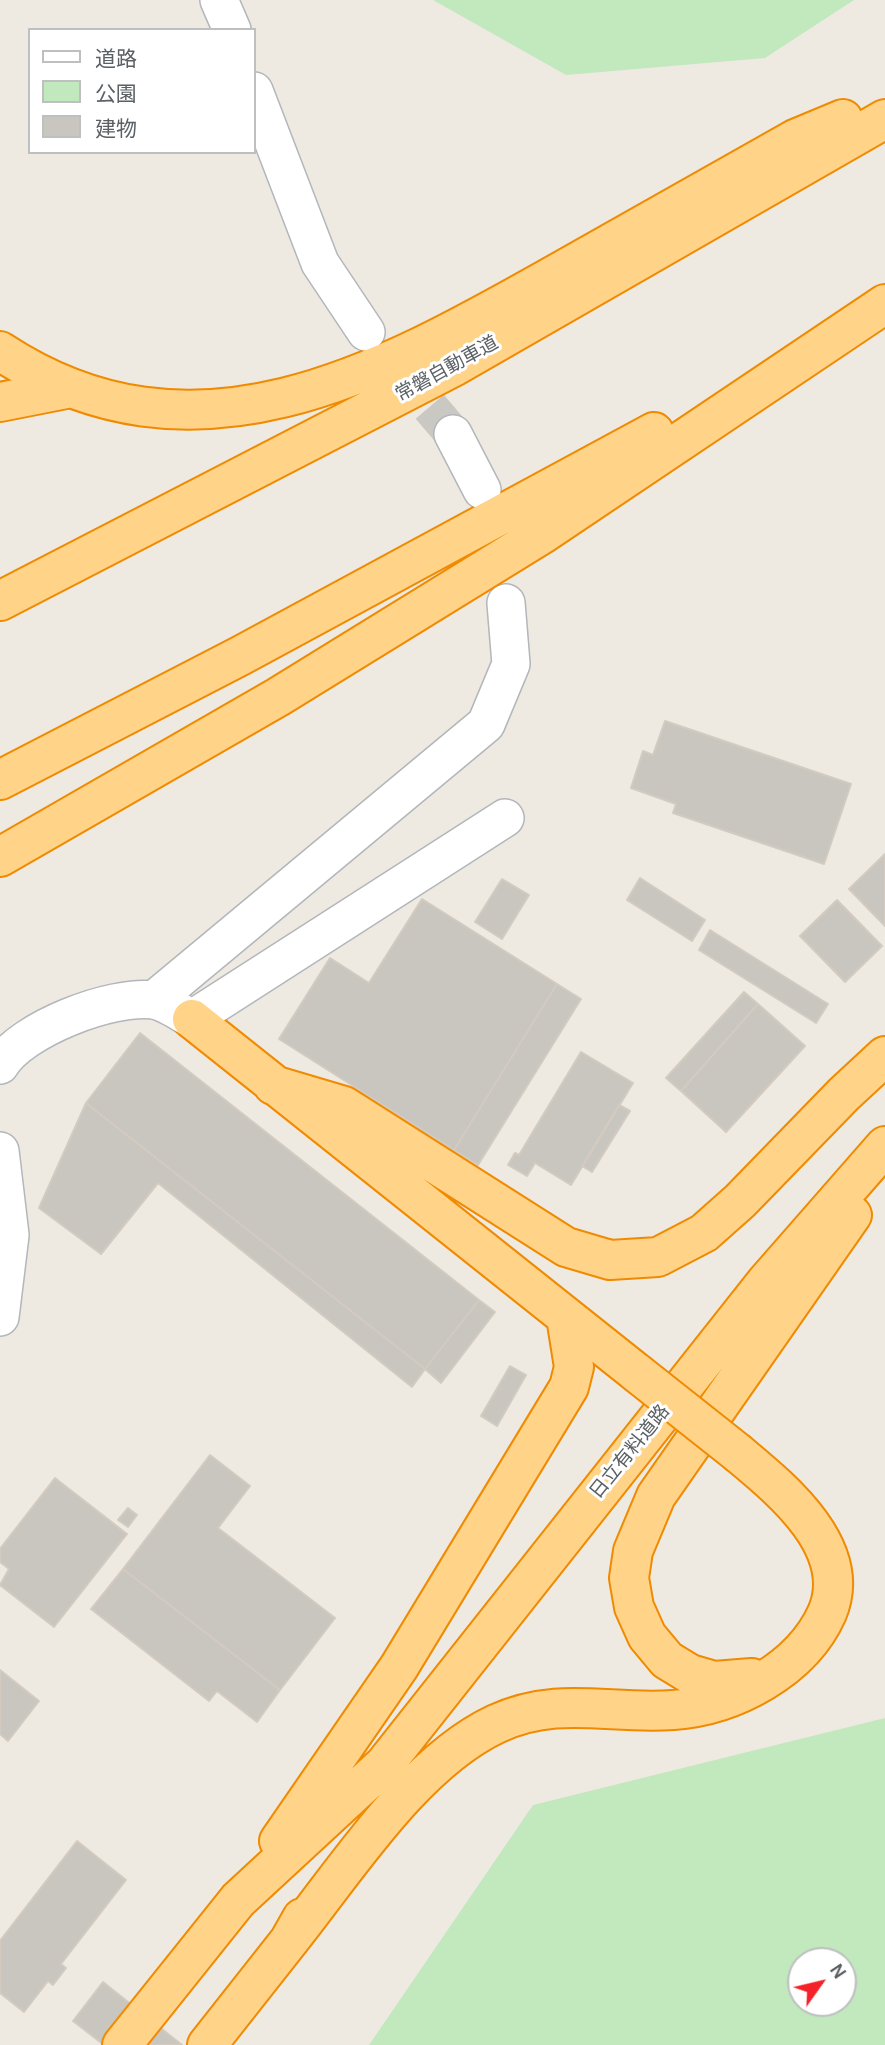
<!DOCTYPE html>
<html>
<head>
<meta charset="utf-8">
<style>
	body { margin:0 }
	#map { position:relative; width:885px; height:2045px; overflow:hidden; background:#eeeae2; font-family:Karla,"Noto Sans JP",sans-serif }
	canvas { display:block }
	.legend { position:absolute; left:28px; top:28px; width:228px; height:126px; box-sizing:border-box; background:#fff; border:2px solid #bdbfc1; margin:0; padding:9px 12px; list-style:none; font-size:21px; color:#5a6064 }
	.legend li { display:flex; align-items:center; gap:14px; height:35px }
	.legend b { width:35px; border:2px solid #bdbfc1 }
	.north { position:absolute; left:787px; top:1947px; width:70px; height:70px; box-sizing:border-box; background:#fff; border:2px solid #bdbfc1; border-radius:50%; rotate:56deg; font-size:19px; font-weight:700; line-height:28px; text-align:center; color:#5a6064 }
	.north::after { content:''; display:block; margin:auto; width:24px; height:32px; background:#f4232a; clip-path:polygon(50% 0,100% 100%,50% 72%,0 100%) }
</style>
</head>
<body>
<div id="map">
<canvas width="885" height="2045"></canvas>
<ul class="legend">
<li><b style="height:9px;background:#fff"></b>道路</li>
<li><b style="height:19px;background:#c2e8bd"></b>公園</li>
<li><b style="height:19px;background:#c9c5bf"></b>建物</li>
</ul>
<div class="north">N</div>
</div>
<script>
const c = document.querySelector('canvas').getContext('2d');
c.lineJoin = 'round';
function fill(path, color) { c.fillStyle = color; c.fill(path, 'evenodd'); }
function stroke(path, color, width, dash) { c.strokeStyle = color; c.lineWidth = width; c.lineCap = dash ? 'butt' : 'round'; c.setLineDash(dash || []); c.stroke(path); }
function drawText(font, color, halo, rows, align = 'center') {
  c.font = font + ' Karla,"Noto Sans JP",sans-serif'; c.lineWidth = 6; c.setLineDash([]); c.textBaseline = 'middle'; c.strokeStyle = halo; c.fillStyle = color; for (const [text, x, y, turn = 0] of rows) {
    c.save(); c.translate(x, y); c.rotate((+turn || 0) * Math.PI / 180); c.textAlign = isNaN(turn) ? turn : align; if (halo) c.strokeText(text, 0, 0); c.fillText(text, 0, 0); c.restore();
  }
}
fill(new Path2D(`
	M433,0H854L765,58L566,75Z
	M885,1718V2045H369L533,1805ZM801,1961H843V2003H801Z`), '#c2e8bd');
const building = new Path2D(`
	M665,721L851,784L824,864L673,813L676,804L631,788L643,751L653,755Z
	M885,854V926L849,889Z
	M640,878L705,920L692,941L627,900Z
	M502,879L529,895L502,939L475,922Z
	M422,899L557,984L454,1150L279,1039L330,958L369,983Z
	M837,900L882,946L845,982L800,936Z
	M710,930L828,1004L816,1023L699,950Z
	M557,984L581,999L478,1165L454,1150Z
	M744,992L758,1004L681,1091L666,1078Z
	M758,1004L805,1046L726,1132L681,1091Z
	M140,1033L479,1300L425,1369L86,1103Z
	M581,1052L633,1083L571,1185L535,1163L527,1176L508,1165L515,1153L519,1155Z
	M86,1103L425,1369L412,1387L158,1183L101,1254L39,1208Z
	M619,1105L630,1111L592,1172L582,1166Z
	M479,1300L495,1312L441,1383L425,1369Z
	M510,1366L526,1375L497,1426L481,1416Z
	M210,1455L250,1486L218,1528L335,1618L280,1690L123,1569Z
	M55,1478L127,1534L54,1627L0,1585L9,1569L0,1562V1549Z
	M128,1508L137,1515L128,1527L118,1520Z
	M123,1569L280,1690L257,1722L217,1691L209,1701L91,1609Z
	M0,1670L39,1701L8,1741L0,1734Z
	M77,1841L126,1880L61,1964L66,1968L53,1985L48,1981L24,2012L0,1993V1941Z
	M103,1982L182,2045H104L73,2021Z`);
fill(building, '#c9c5bf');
stroke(building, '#d3cbc0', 2);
stroke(new Path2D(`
	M394,365L453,434`), '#c9c8c2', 37, [37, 18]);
const minor = new Path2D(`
	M219,0L232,30
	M254,91L320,263L366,332
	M453,434L482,490
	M154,1000L486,724L511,664L506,603
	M0,1065C22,1029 111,995 153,1000C166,1002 181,1013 192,1019L505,818
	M0,1151L10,1235L0,1317`);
const highway = new Path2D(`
	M0,351C193,478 379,374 556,274C635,229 715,184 795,139L843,119
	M0,402L66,389
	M0,601L455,366L885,119
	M0,780L240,656L654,432
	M0,857L278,697L544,533L885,304
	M192,1019L637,1373
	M273,1085L344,1106L566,1247L610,1260L658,1257L704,1233L740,1201L844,1094L885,1056
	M752,1678L714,1681L690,1674L667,1660L647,1636L634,1607L629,1578L633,1551L656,1496L852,1215
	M279,1841L399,1667L569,1387L574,1367L566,1317
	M289,1941C346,1870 413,1763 496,1724C558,1695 610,1715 673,1710C734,1706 802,1669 827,1613C855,1548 780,1488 738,1453
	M122,2045L238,1900L384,1765L766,1282L885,1146
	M207,2045L289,1941L302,1918`);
stroke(minor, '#b3b6ba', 40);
stroke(highway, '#f08a00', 42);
stroke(minor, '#fff', 37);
stroke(highway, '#ffd388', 38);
const highwayBridge = new Path2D(`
	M637,1373L738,1453`);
stroke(highwayBridge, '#f08a00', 42, []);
stroke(highwayBridge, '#ffd388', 38);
drawText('19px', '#5a6064', '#fff', [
	["常磐自動車道",447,369,-29],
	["日立有料道路",630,1452,-51]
]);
</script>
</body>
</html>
